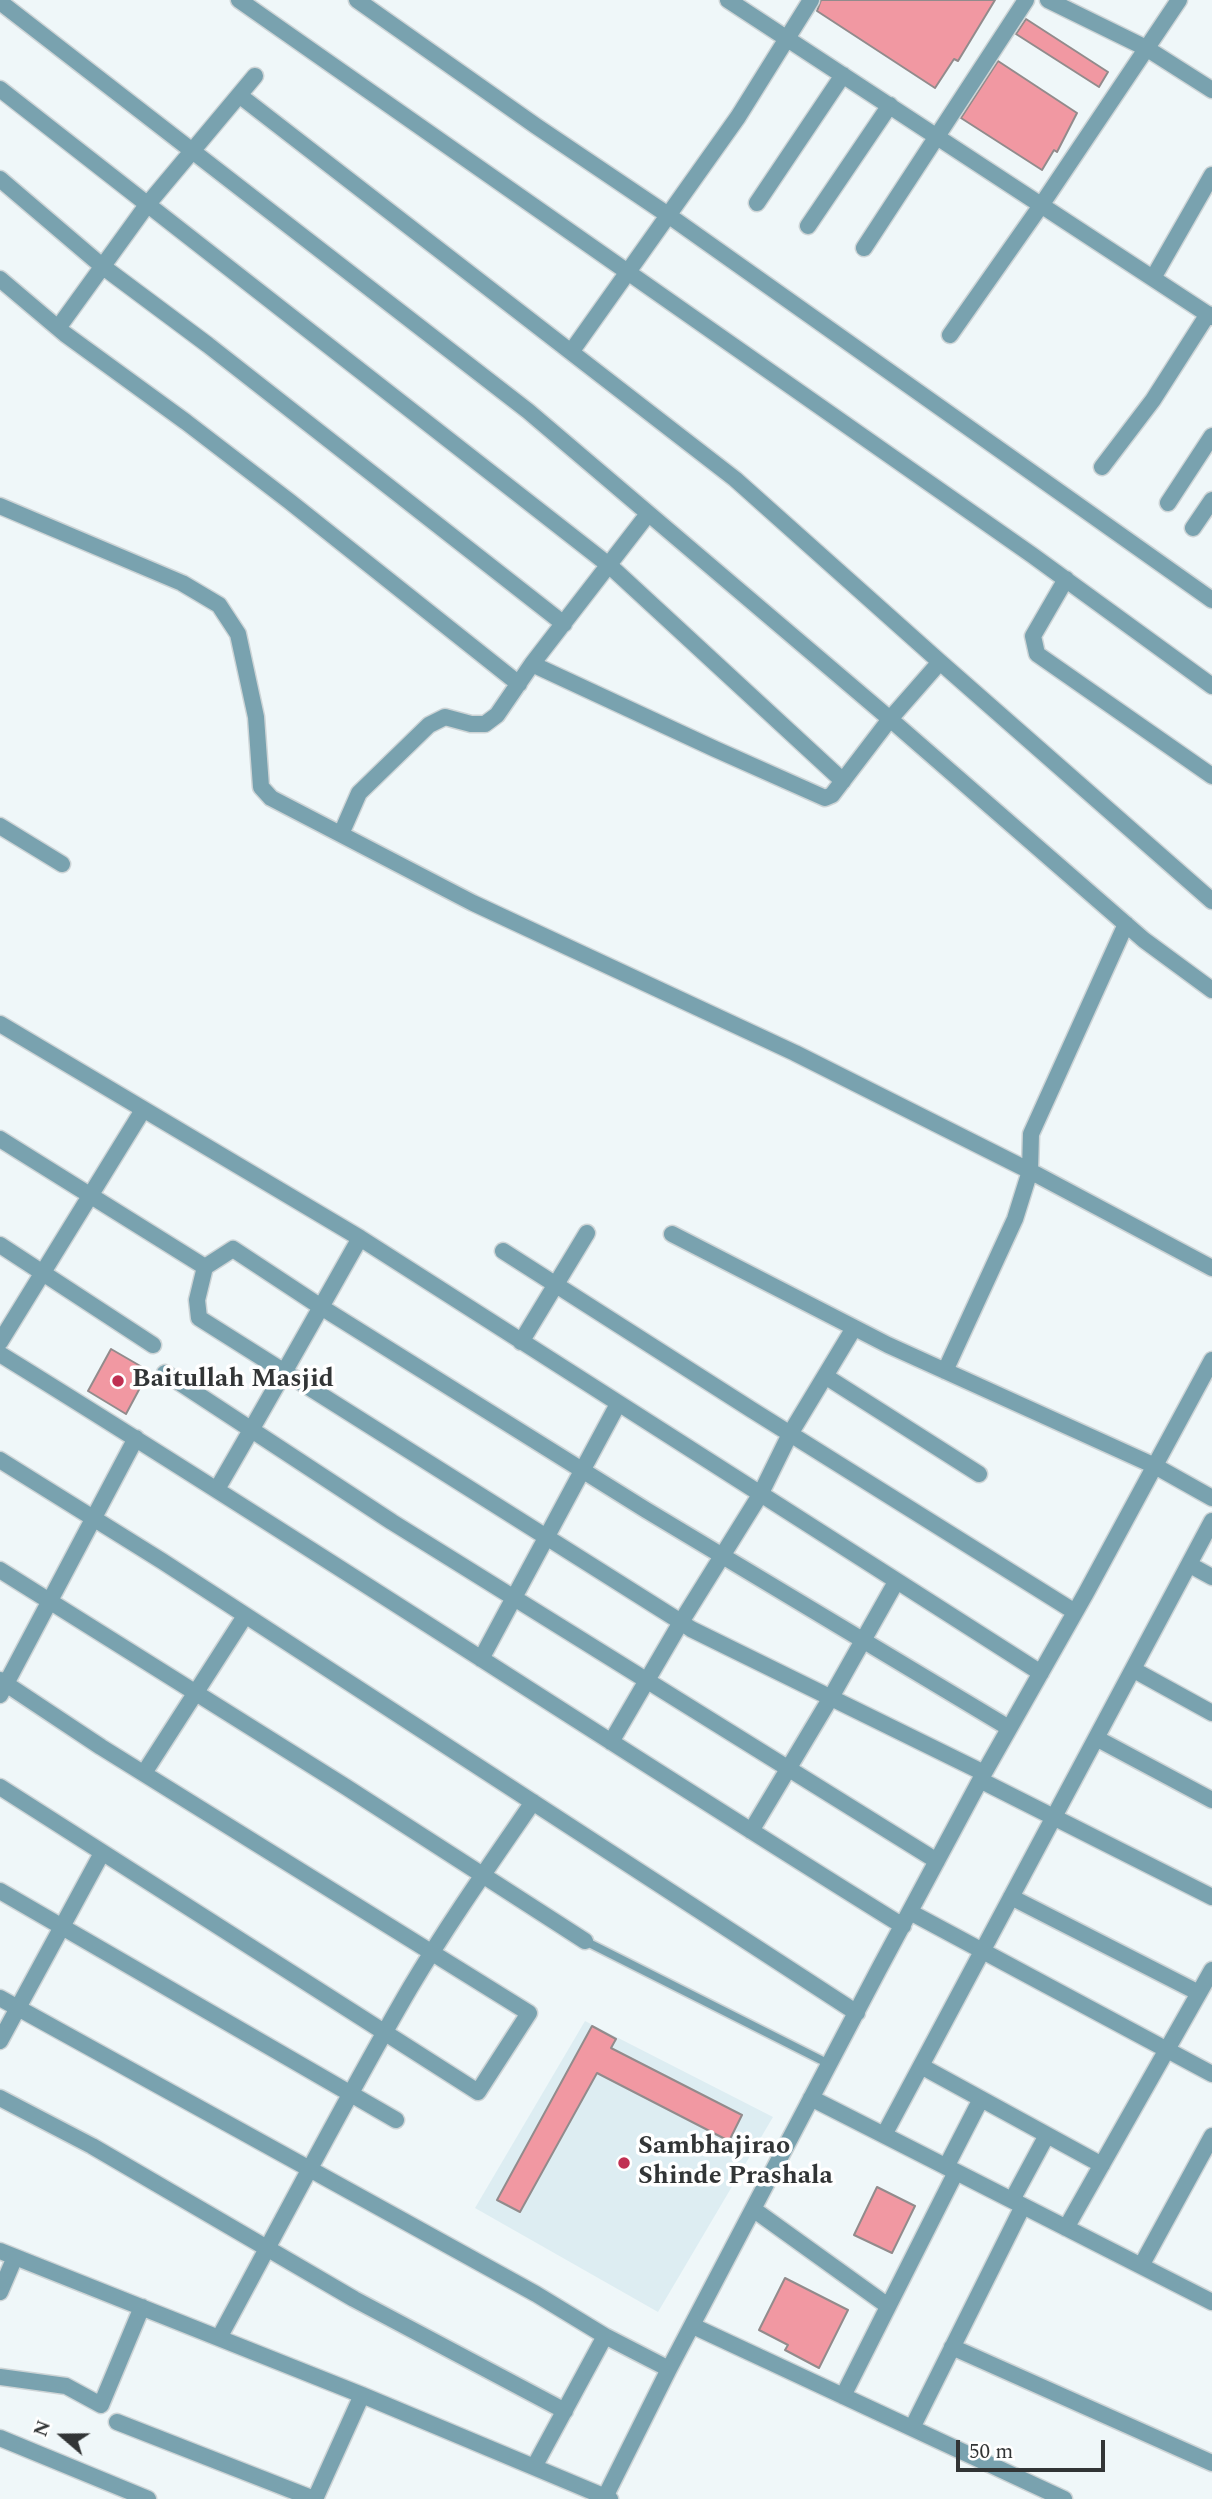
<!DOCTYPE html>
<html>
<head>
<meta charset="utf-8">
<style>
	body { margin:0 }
	#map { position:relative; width:1212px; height:2499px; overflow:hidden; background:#eff7f9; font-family:Spectral,serif }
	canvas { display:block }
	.north { position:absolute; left:28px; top:2401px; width:70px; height:70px; -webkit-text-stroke:5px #fff; paint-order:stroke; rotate:290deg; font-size:19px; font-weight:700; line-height:28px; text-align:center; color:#323536 }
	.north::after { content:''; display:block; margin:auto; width:24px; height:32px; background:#323536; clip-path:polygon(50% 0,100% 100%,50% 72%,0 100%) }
	.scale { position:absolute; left:956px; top:2440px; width:149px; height:32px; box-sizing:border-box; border:4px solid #323536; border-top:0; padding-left:9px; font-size:21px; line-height:24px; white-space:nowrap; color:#323536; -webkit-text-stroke:5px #fff; paint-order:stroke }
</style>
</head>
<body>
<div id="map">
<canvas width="1212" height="2499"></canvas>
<div class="north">N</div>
<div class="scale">50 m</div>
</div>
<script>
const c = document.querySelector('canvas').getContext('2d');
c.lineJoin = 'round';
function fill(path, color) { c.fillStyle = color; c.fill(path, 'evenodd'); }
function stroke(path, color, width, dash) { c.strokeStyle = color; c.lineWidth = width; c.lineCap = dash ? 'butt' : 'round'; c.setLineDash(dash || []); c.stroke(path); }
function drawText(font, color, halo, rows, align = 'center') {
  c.font = font + ' Spectral,serif'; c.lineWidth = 7; c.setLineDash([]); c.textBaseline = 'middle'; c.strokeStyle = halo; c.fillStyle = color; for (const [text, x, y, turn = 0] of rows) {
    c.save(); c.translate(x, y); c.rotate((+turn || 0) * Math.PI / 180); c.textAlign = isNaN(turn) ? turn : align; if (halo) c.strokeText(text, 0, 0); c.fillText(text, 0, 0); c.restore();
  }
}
fill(new Path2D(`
	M585,2021L773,2117L658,2312L475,2208Z`), '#ddedf2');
const building = new Path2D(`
	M821,0H995L958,61L954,59L935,88L817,11Z
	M1026,19L1108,72L1099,87L1016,34Z
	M998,61L1077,113L1057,152L1054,150L1042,170L961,118Z
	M111,1349L149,1371L126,1414L88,1391Z
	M592,2026L616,2039L611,2048L742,2115L729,2141L597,2073L520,2212L497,2200Z
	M877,2187L915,2206L892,2253L854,2235Z
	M785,2278L848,2310L819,2368L785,2350L788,2345L759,2330Z`);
fill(building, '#f198a2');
stroke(building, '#928b8c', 2);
const service = new Path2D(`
	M585,1941L829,2064`);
const minor = new Path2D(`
	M239,0L1032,555L1212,686
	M357,0L536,126L668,215L1212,600
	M728,0L1212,317
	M1048,0L1146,48L1212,90
	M0,2L528,411L890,719L1144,940L1212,990
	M0,89L610,566L843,781
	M239,95L735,479L940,662L1212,901
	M0,179L102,266L208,345L564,624
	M757,203L843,75
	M808,226L890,105
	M864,248L1026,0
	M1153,278L1212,175
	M0,279L65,334L186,422L289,501L519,684
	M58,328L147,205L255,76
	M950,335L1042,204L1179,0
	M571,352L738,117L811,0
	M1102,467L1153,400L1208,314
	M1168,503L1212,436
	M0,506L182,583L219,605L238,634L256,717L261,787L271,798L473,903L795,1053L1030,1171L1212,1268
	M1193,528L1212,500
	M1066,579L1033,636L1037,654L1212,776
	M532,664L715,749L825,798L832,795L890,719L940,662
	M0,826L62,864
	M341,834L359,793L429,725L445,717L471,724H485L497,715L532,664L648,514
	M0,1024L360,1238
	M0,1139L205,1267
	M672,1234L888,1345L1155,1466L1212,1498
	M0,1245L153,1345
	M503,1251L752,1410L1075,1612
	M0,1342L143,1110
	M521,1342L587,1233
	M0,1354C303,1541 600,1738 903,1926
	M945,1371L1015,1219L1030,1171L1031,1134L1126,924
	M165,1373L392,1522L937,1861
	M825,1376L979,1474
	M0,1460L162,1561L857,2013
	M217,1489C252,1429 287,1367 321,1307L233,1249L205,1267L197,1300L199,1318C360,1419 520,1521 681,1622L691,1629L984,1773
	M1190,1565L1212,1577
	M0,1570L346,1787L585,1941
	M481,1659L618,1404
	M1134,1670L1212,1713
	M0,1680L101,1747L529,2013L478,2092L0,1787
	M0,1695L136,1438
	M1009,1728L646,1510L321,1307L360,1238L1041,1673
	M1096,1738L1212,1800
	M611,1742L681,1622L760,1495L790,1434L854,1328
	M144,1773L245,1616
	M980,1780L1212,1897
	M751,1831L830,1699L896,1582
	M0,1891L396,2120
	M1011,1897L1199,1993
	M910,1912L1212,2074
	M0,1998L536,2294L605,2336L669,2369
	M0,2041L102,1853
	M921,2066L1102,2165
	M0,2098L92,2146L354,2299L565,2411
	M811,2098L1212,2302
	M884,2135L1212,1521
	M946,2167L981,2099
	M1012,2200L1047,2135
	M753,2209L888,2306
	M1066,2228L1212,1970
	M0,2251L362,2395L610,2499
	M1141,2266L1212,2136
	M0,2292L15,2257
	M693,2326L1064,2499
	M219,2338C282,2222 343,2103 410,1988C448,1924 491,1863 533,1802
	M952,2347L1212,2463
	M0,2377L66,2386L101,2405L142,2307
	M843,2396L956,2172
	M117,2422L314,2499
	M912,2428L1023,2206
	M0,2438L148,2499
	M534,2467L605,2336
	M315,2499L362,2395
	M604,2499L669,2369L879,1969L984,1773L1086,1593L1212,1360`);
stroke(service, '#cdd4d6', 11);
stroke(minor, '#cdd4d6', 19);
stroke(service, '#79a2af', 8);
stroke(minor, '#79a2af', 16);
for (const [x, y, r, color] of [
	[118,1381,7,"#c03052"],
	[624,2163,7,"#c03052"]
]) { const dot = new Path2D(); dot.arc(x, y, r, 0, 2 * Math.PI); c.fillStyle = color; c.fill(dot); stroke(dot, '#fff', 2.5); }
drawText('bold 26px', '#323536', '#fff', [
	["Baitullah Masjid",132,1381],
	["Sambhajirao",638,2148],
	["Shinde Prashala",638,2178]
], 'left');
</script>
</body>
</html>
